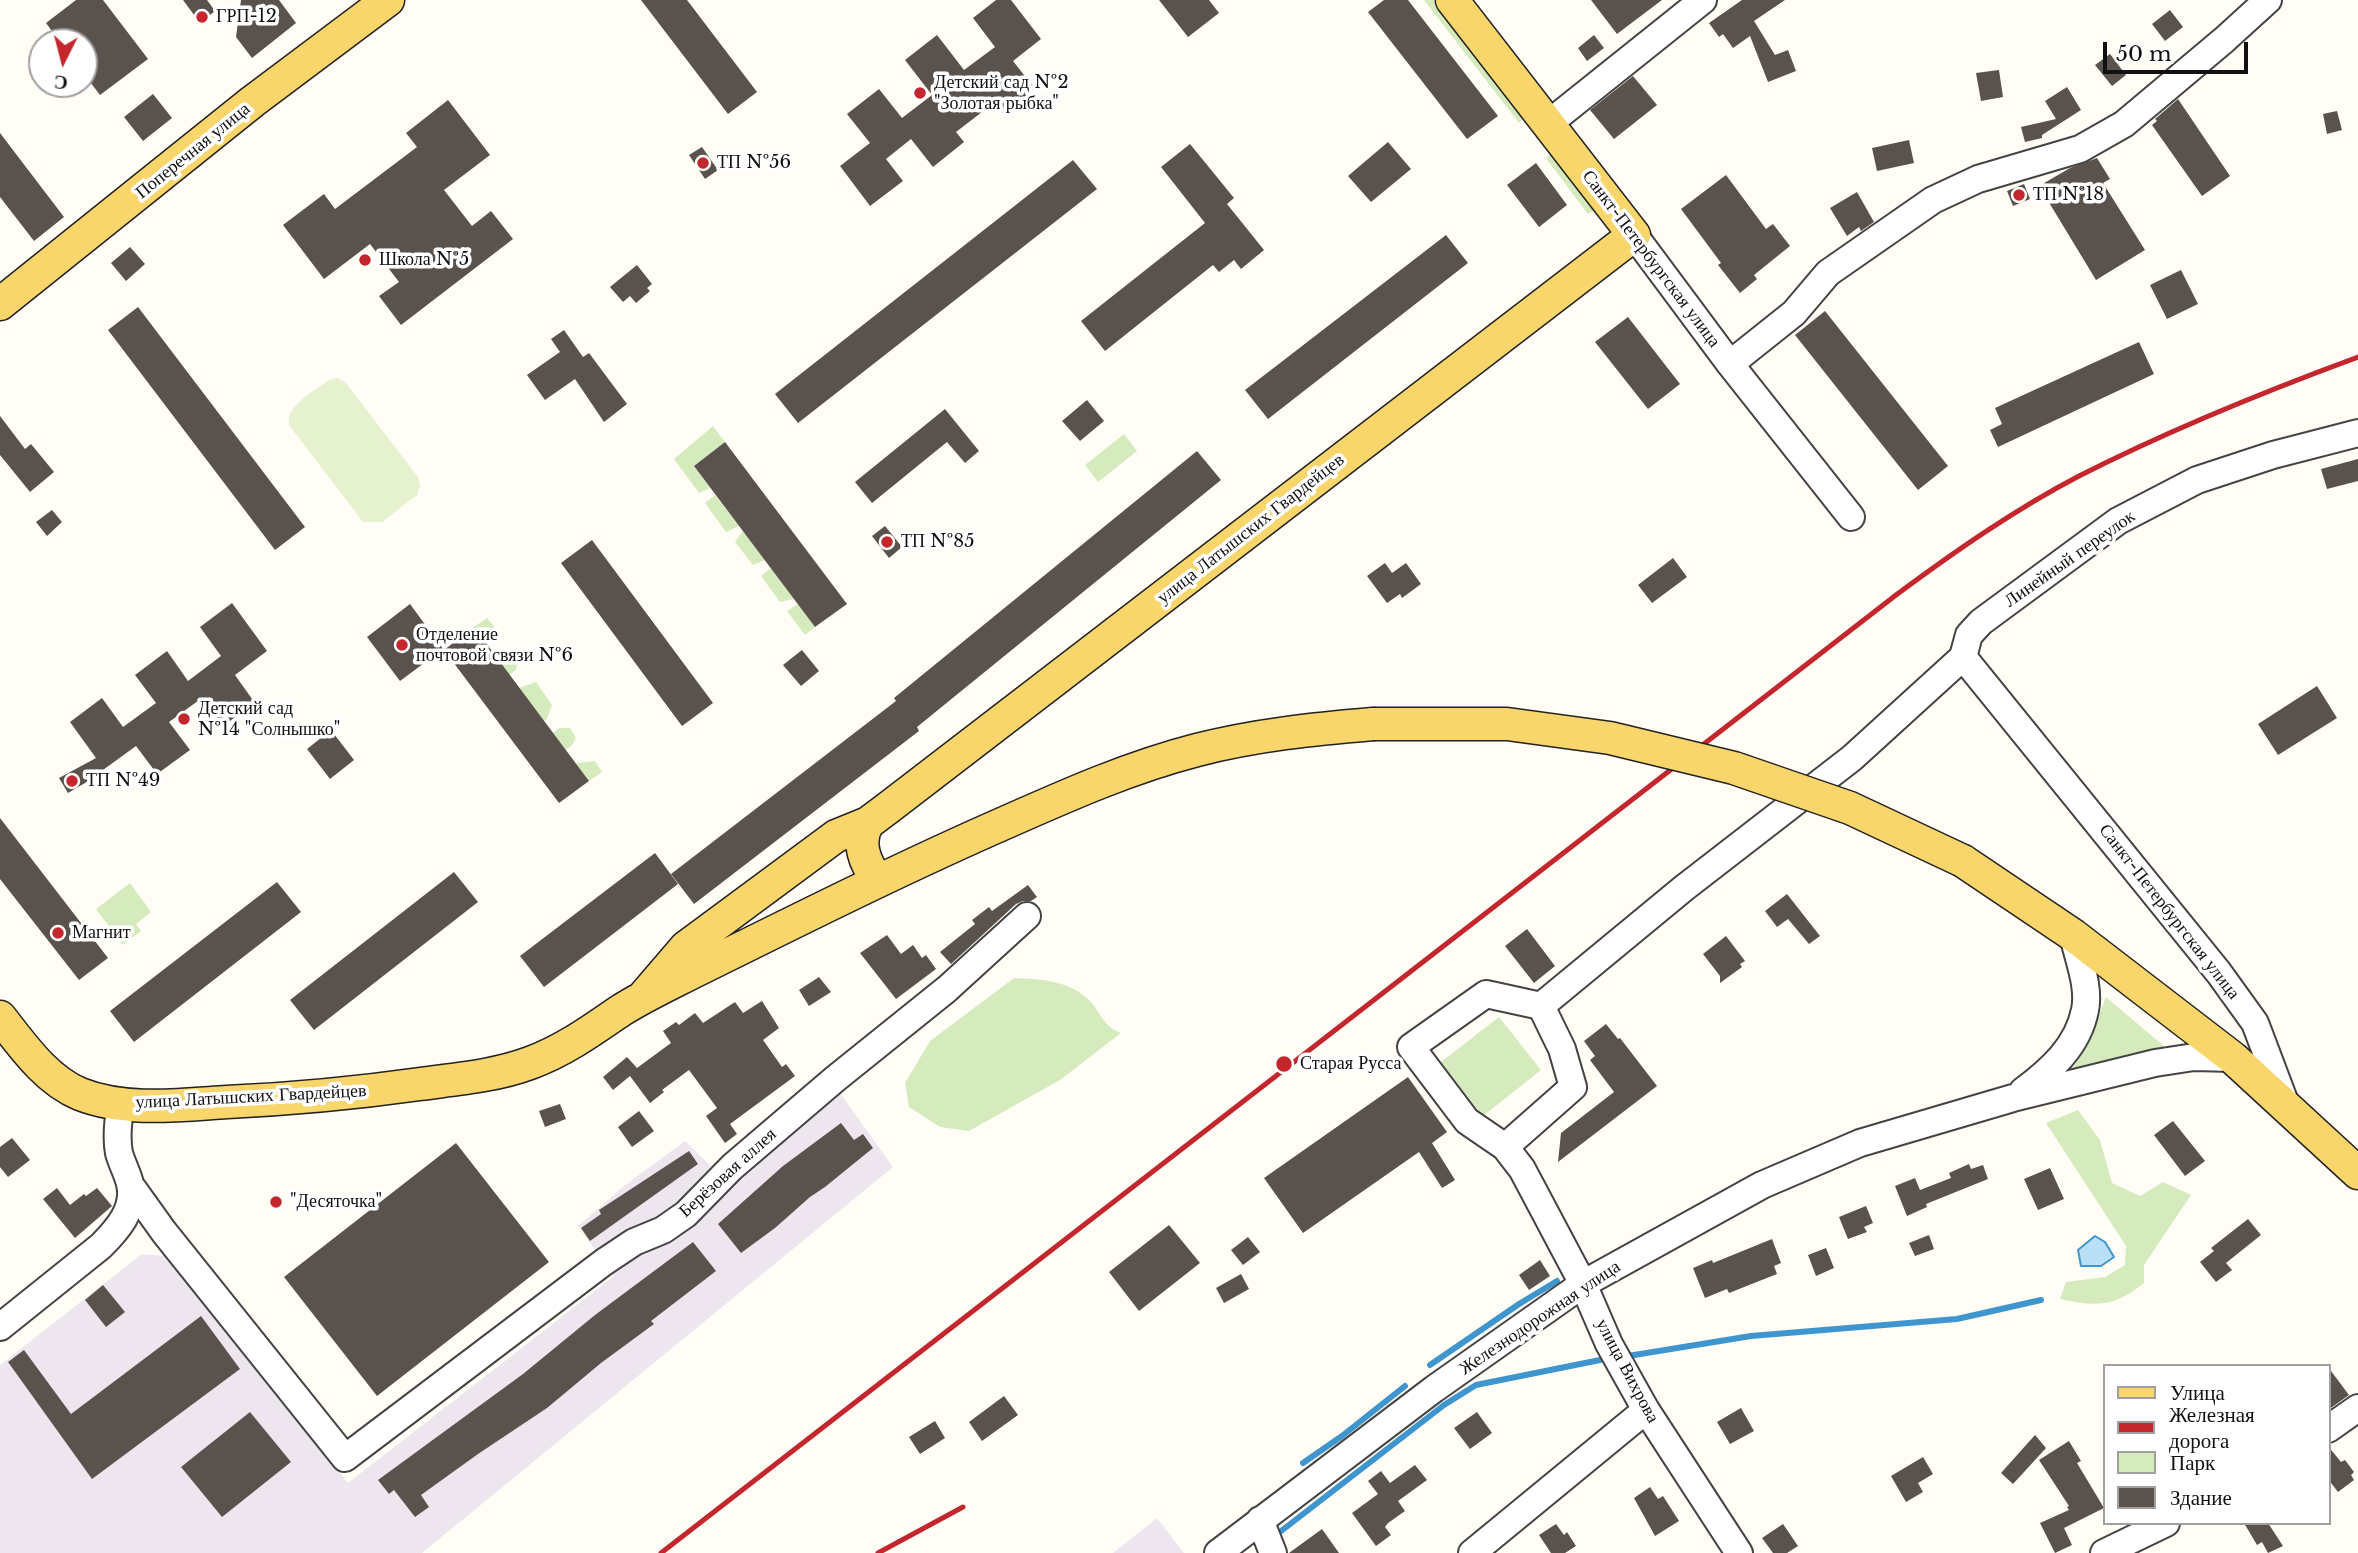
<!DOCTYPE html>
<html>
<head>
<meta charset="utf-8">
<style>
	body { margin:0 }
	#map { position:relative; width:2358px; height:1553px; overflow:hidden; background:#fffdf5; font-family:"Libre Baskerville",serif }
	canvas { display:block }
	.legend { position:absolute; left:2103px; top:1364px; width:228px; height:161px; box-sizing:border-box; background:#fff; border:2px solid #a0a0a0; margin:0; padding:9px 12px; list-style:none; font-size:21px; color:#111 }
	.legend li { display:flex; align-items:center; gap:14px; height:35px }
	.legend b { width:35px; border:2px solid #a0a0a0 }
	.north { position:absolute; left:28px; top:28px; width:70px; height:70px; box-sizing:border-box; background:#fff; border:2px solid #a0a0a0; border-radius:50%; rotate:186deg; font-size:19px; font-weight:700; line-height:28px; text-align:center; color:#111 }
	.north::after { content:''; display:block; margin:auto; width:24px; height:32px; background:#c4262e; clip-path:polygon(50% 0,100% 100%,50% 72%,0 100%) }
	.scale { position:absolute; left:2103px; top:42px; width:145px; height:32px; box-sizing:border-box; border:4px solid #111; border-top:0; padding-left:9px; font-size:21px; line-height:24px; white-space:nowrap; color:#111; -webkit-text-stroke:5px #fff; paint-order:stroke }
</style>
</head>
<body>
<div id="map">
<canvas width="2358" height="1553"></canvas>
<ul class="legend">
<li><b style="height:9px;background:#f9d66b"></b>Улица</li>
<li><b style="height:9px;background:#c4262e"></b>Железная дорога</li>
<li><b style="height:19px;background:#d5ebbd"></b>Парк</li>
<li><b style="height:19px;background:#5a524d"></b>Здание</li>
</ul>
<div class="north">С</div>
<div class="scale">50 m</div>
</div>
<script>
const c = document.querySelector('canvas').getContext('2d');
c.lineJoin = 'round';
function fill(path, color) { c.fillStyle = color; c.fill(path, 'evenodd'); }
function stroke(path, color, width, dash) { c.strokeStyle = color; c.lineWidth = width; c.lineCap = dash ? 'butt' : 'round'; c.setLineDash(dash || []); c.stroke(path); }
function drawText(font, color, halo, rows, align = 'center') {
  c.font = font + ' "Libre Baskerville",serif'; c.lineWidth = 7; c.setLineDash([]); c.textBaseline = 'middle'; c.strokeStyle = halo; c.fillStyle = color; for (const [text, x, y, turn = 0] of rows) {
    c.save(); c.translate(x, y); c.rotate((+turn || 0) * Math.PI / 180); c.textAlign = isNaN(turn) ? turn : align; if (halo) c.strokeText(text, 0, 0); c.fillText(text, 0, 0); c.restore();
  }
}
fill(new Path2D(`
	M840,1093L893,1167L422,1553H0V1365L142,1254L167,1256L348,1483L614,1276L578,1226L624,1186L685,1141L729,1184Z
	M1157,1518L1184,1553H1113Z`), '#eee6ef');
fill(new Path2D(`
	M1424,0H1433L1524,116L1519,123Z
	M1552,153L1595,210L1588,214L1546,158Z
	M713,426L725,442L694,466L710,488L699,493L674,459Z
	M1124,434L1137,451L1098,482L1085,465Z
	M715,495L739,526L726,532L705,503Z
	M743,531L765,560L753,565L735,542Z
	M771,568L794,599L780,602L761,576Z
	M798,604L815,627L805,635L787,611Z
	M487,618L496,629L487,645L474,627Z
	M512,651L518,659L516,670L509,675L496,657L504,652Z
	M536,682L552,705L547,719L544,721L519,688Z
	M559,728H570L576,738L572,745L566,750L553,733Z
	M595,761L602,772L589,781L576,763Z
	M130,883L151,912L136,924L141,931L123,945L96,909Z
	M1014,978C1039,979 1066,980 1087,998C1101,1011 1101,1025 1121,1033L1060,1080L969,1131L940,1127L909,1107L905,1083L930,1041Z
	M2106,997L2166,1048L2071,1071L2087,1046Z
	M1499,1017L1541,1070L1483,1116L1441,1062Z
	M2078,1110L2100,1140L2112,1183L2140,1196L2163,1182L2191,1195L2144,1265V1283C2114,1307 2097,1307 2060,1299L2066,1282L2105,1277L2125,1265L2126,1246L2046,1123Z`), '#d5ebbd');
fill(new Path2D(`
	M338,378L346,383L418,477L420,486L417,495L382,522H363L289,425C285,405 316,390 331,379Z`), '#e6f2cf');
const water = new Path2D(`
	M2095,1236L2105,1242L2114,1257L2101,1266H2081L2078,1250Z`);
fill(water, '#b9e0f7');
stroke(water, '#3f96cf', 2);
stroke(new Path2D(`
	M1628,1356L1751,1336L1957,1319L2041,1300
	M1430,1365L1519,1304L1557,1281
	M1303,1463L1342,1436L1405,1386
	M1276,1535L1444,1405L1476,1385L1605,1359`), '#3f96cf', 6);
fill(new Path2D(`
	M76,0H103L148,59L100,95L84,74V42H60L46,23Z
	M183,0H207L215,11L200,23Z
	M241,0H279L296,23L252,58L236,37Z
	M641,0H687L757,92L728,114Z
	M996,0H1011L1041,39L1013,61L1035,89L1003,113L995,102L956,132L964,142L933,167L911,139L886,159L903,181L870,206L840,166L870,143L847,114L879,89L902,118L932,95L905,60L937,35L964,70L995,47L973,18Z
	M1159,0H1209L1219,13L1188,37Z
	M1384,0H1408L1498,116L1467,139L1368,12Z
	M1591,0H1662L1617,34Z
	M1742,0H1785L1754,21L1775,55L1788,50L1796,71L1768,82L1750,36L1733,48L1723,34L1719,37L1709,23Z
	M2170,10L2183,27L2165,41L2152,24Z
	M1594,35L1604,48L1587,61L1578,48Z
	M2110,54L2126,75L2112,86L2095,65Z
	M1999,70L2003,97L1981,101L1976,73Z
	M1633,76L1657,105L1614,139L1590,110Z
	M2067,87L2081,110L2042,135V138L2025,142L2021,127L2056,119L2045,101Z
	M153,94L172,118L143,141L124,117Z
	M2178,99L2230,176L2202,196L2152,125L2157,121L2155,119Z
	M448,100L490,155L444,190L472,226L491,211L513,239L401,325L379,296L399,282L370,244L324,279L283,225L324,194L335,209L417,147L406,133Z
	M2337,111L2342,130L2327,134L2323,114Z
	M0,133L64,217L34,241L0,197Z
	M1909,140L1914,163L1877,171L1872,148Z
	M1388,142L1411,169L1371,202L1348,176Z
	M1190,144L1234,198L1227,204L1264,250L1241,269L1234,260L1219,272L1213,265L1105,351L1081,321L1205,223L1161,167Z
	M702,147L718,170L705,179L689,155Z
	M2097,158L2110,179L2103,183L2145,250L2096,280L2039,186L2070,168Z
	M1073,160L1097,189L798,423L775,394Z
	M1536,163L1567,205L1539,227L1507,185Z
	M1726,175L1766,229L1773,224L1790,246L1754,275L1757,279L1740,293L1718,265L1721,263L1681,209Z
	M2024,184L2030,199L2013,206L2007,191Z
	M1857,192L1874,222L1861,231L1859,227L1847,236L1830,208Z
	M1446,235L1468,263L1268,419L1245,390Z
	M130,247L145,264L126,281L111,263Z
	M637,265L652,284L647,288L650,291L636,303L630,296L623,302L610,287Z
	M2181,270L2198,304L2167,319L2150,285Z
	M138,307L305,527L275,550L108,330Z
	M1825,311L1948,466L1918,490L1795,335Z
	M1628,317L1680,384L1648,409L1595,342Z
	M564,330L583,357L589,353L627,404L604,422L575,379L545,400L527,375L560,352L551,339Z
	M2139,342L2154,374L1998,447L1990,430L2002,424L1995,408Z
	M1087,400L1104,421L1080,441L1062,421Z
	M945,409L979,451L965,463L947,442L872,503L855,482Z
	M0,416L25,449L31,444L54,472L30,492L0,455Z
	M725,442L847,604L815,627L694,466Z
	M1197,451L1221,480L917,727L919,731L694,904L671,874L896,701L894,698Z
	M2358,459V481L2327,489L2321,469Z
	M52,510L62,522L47,536L36,522Z
	M885,526L902,547L889,558L872,536Z
	M592,540L713,703L682,726L561,563Z
	M1673,558L1687,577L1652,603L1638,585Z
	M1385,563L1392,573L1406,563L1421,584L1402,598L1400,594L1387,603L1367,576Z
	M232,603L267,651L235,675L255,703L223,726L202,698L169,722L190,750L157,774L136,746L85,783L68,793L59,778L96,758L70,722L102,698L123,727L156,703L135,675L167,651L188,681L221,656L200,627Z
	M410,604L443,649L400,681L367,637Z
	M474,627L589,781L559,803L444,650Z
	M802,650L819,671L801,686L783,665Z
	M2317,686L2337,718L2278,755L2258,724Z
	M331,730L354,760L330,779L307,749Z
	M0,818L108,958L79,980L0,879Z
	M655,853L678,884L544,987L520,956Z
	M454,872L478,902L314,1030L290,1000Z
	M277,882L301,912L134,1042L110,1011Z
	M1028,885L1037,897L1031,901H1023L1016,904L951,964L940,952L975,924L972,920L989,907L992,911Z
	M1787,894L1820,936L1809,944L1788,919L1777,927L1765,911Z
	M1527,929L1555,966L1534,983L1505,946Z
	M887,935L901,954L913,945L922,958L926,955L936,969L896,999L860,953Z
	M1726,936L1745,961L1740,964L1742,967L1720,983V976L1703,954Z
	M819,977L831,992L809,1006L799,990Z
	M762,1001L779,1028L763,1040L782,1067L786,1064L795,1076L730,1124L737,1134L725,1143L706,1116L717,1108L689,1070L662,1090L664,1092L650,1103L630,1076L613,1090L603,1077L627,1057L637,1068L671,1043L663,1031L676,1022L679,1025L695,1013L703,1023L735,1002L743,1013Z
	M1606,1024L1618,1039L1620,1038L1657,1086L1558,1162L1561,1133L1614,1092L1590,1060L1595,1056L1584,1041Z
	M1408,1077L1447,1132L1432,1143L1455,1180L1442,1188L1419,1152L1303,1233L1264,1178Z
	M560,1104L566,1119L545,1127L539,1111Z
	M639,1111L654,1131L632,1147L618,1127Z
	M2173,1121L2205,1161L2185,1176L2154,1135Z
	M841,1123L854,1140L863,1134L873,1148L825,1187L810,1197L775,1228L741,1253L718,1224L783,1166Z
	M12,1138L30,1160L8,1177L0,1167V1147Z
	M456,1143L549,1262L377,1396L284,1277Z
	M689,1151L698,1164L590,1241L581,1228L601,1214L599,1210Z
	M1969,1164L1971,1169L1983,1165L1988,1179L1926,1204L1927,1207L1907,1216L1895,1186L1915,1178L1920,1190L1951,1178L1949,1173Z
	M2050,1168L2064,1199L2038,1210L2024,1179Z
	M57,1188L70,1205L84,1194L86,1196L97,1188L112,1206L75,1238L43,1199Z
	M1866,1206L1873,1223L1864,1227L1867,1232L1848,1239L1839,1217Z
	M2248,1219L2261,1235L2226,1263L2232,1270L2216,1282L2200,1262L2214,1251L2211,1248Z
	M1169,1225L1200,1263L1139,1311L1109,1272Z
	M1929,1235L1934,1249L1915,1256L1909,1243Z
	M1248,1237L1260,1252L1243,1265L1231,1250Z
	M1772,1239L1781,1263L1774,1266L1777,1274L1729,1293L1727,1289L1705,1298L1693,1268L1712,1260L1713,1263Z
	M693,1242L716,1271L651,1321L654,1324L601,1363L547,1408L478,1454L421,1495L429,1507L415,1517L394,1490L389,1494L378,1480L523,1374L595,1315Z
	M1826,1248L1834,1268L1816,1276L1808,1255Z
	M1540,1260L1550,1276L1529,1290L1519,1275Z
	M1241,1274L1249,1289L1224,1303L1216,1288Z
	M103,1285L125,1312L106,1327L85,1300Z
	M201,1316L240,1369L92,1479L8,1362L24,1350L71,1414Z
	M2328,1367L2349,1395L2328,1410Z
	M1004,1396L1018,1415L982,1441L969,1422Z
	M1741,1408L1754,1431L1730,1444L1717,1422Z
	M250,1412L291,1462L222,1517L181,1467Z
	M1477,1412L1492,1433L1470,1449L1454,1428Z
	M935,1421L945,1438L920,1454L909,1437Z
	M2035,1435L2046,1448L2013,1484L2001,1473Z
	M2069,1441L2081,1461L2077,1463L2104,1508L2064,1528L2072,1545L2055,1553L2040,1523L2069,1510L2067,1507L2069,1506L2039,1460Z
	M2328,1446L2341,1462L2345,1460L2354,1472L2351,1475L2354,1480L2338,1492L2328,1479Z
	M1923,1457L1933,1474L1918,1483L1923,1492L1906,1502L1891,1476Z
	M1415,1465L1427,1480L1398,1501L1405,1511L1388,1523L1385,1527L1391,1535L1376,1546L1352,1513L1378,1494L1368,1481L1381,1471L1390,1483Z
	M1650,1487L1658,1499L1663,1496L1679,1521L1655,1536L1634,1498Z
	M2244,1523H2268L2283,1546L2268,1553L2262,1542L2257,1545Z
	M1556,1524L1564,1535L1567,1532L1576,1546L1565,1553H1551L1539,1535Z
	M1783,1524L1798,1546L1787,1553H1773L1762,1538Z
	M1322,1529L1339,1553H1289Z`), '#5a524d');
const minor = new Path2D(`
	M1548,124L1703,0
	M1634,235L1730,364L1851,517
	M1730,364L1794,313L1828,273L1933,200L1978,179L2080,149L2124,124L2224,40L2268,0
	M1963,657L2219,973L2255,1023L2286,1105
	M1963,657L1969,635L1981,622L2118,521L2197,480L2273,455L2358,433
	M1541,1006L1684,888L1852,758L1963,657
	M2023,1091C2051,1070 2078,1046 2085,1010C2090,987 2078,958 2073,935
	M1505,1147L1573,1087L1562,1049L1541,1006L1486,994L1411,1047L1467,1121L1505,1147L1522,1169L1583,1284L1609,1344L1646,1410L1739,1553
	M131,1186L164,1232L345,1458L604,1262L634,1242L663,1230L686,1214L732,1167L835,1079L947,989L1027,916
	M0,1327L101,1246C117,1230 136,1209 130,1184C128,1174 122,1164 119,1153C116,1137 118,1120 121,1104
	M2328,1429L2358,1408
	M1260,1520L1273,1553
	M1218,1553L1434,1389L1583,1284L1762,1185L1860,1143L2013,1098L2155,1063L2194,1057L2233,1058
	M1472,1553L1646,1410
	M2104,1553L2166,1523`);
const major = new Path2D(`
	M0,304L252,102L388,0
	M868,823C856,842 865,864 878,880
	M1963,861L2073,935L2233,1058L2358,1173
	M644,996L686,947L836,836L868,823L888,808L1634,235L1452,0
	M0,1017C22,1045 46,1080 80,1094C125,1112 180,1105 227,1102C292,1099 356,1093 420,1084C457,1079 495,1076 530,1063C563,1051 591,1031 620,1011C639,999 659,989 679,979C788,925 897,870 1009,821C1070,794 1131,767 1197,750C1255,735 1314,729 1373,724`);
stroke(minor, '#444', 30);
stroke(major, '#222', 35);
stroke(minor, '#fff', 26);
stroke(major, '#f9d66b', 32);
stroke(new Path2D(`
	M661,1553L1896,595C1954,552 2014,510 2079,476C2169,430 2263,392 2358,357
	M878,1553L963,1507`), '#c4262e', 5);
const majorBridge = new Path2D(`
	M1373,724H1507L1610,738L1734,768L1850,808L1963,861`);
stroke(majorBridge, '#222', 35, []);
stroke(majorBridge, '#f9d66b', 32);
for (const [x, y, r, color] of [
	[202,17,7,"#c4262e"],
	[920,93,7,"#c4262e"],
	[703,163,7,"#c4262e"],
	[2019,195,7,"#c4262e"],
	[365,260,7,"#c4262e"],
	[887,542,7,"#c4262e"],
	[402,645,7,"#c4262e"],
	[184,719,7,"#c4262e"],
	[72,781,7,"#c4262e"],
	[58,933,7,"#c4262e"],
	[1284,1064,9,"#c4262e"],
	[276,1202,7,"#c4262e"]
]) { const dot = new Path2D(); dot.arc(x, y, r, 0, 2 * Math.PI); c.fillStyle = color; c.fill(dot); stroke(dot, '#fff', 2.5); }
drawText('18px', '#111', '#fff', [
	["ГРП-12",216,17],
	["Детский сад №2",934,83],
	["\"Золотая рыбка\"",934,104],
	["ТП №56",717,163],
	["ТП №18",2033,195],
	["Школа №5",379,260],
	["ТП №85",901,542],
	["Отделение",416,635],
	["почтовой связи №6",416,656],
	["Детский сад",198,709],
	["№14 \"Солнышко\"",198,730],
	["ТП №49",86,781],
	["Магнит",72,933],
	["Старая Русса",1300,1064],
	["\"Десяточка\"",290,1202]
], 'left');
drawText('18px', '#111', '#fff', [
	["Поперечная улица",193,151,-39],
	["Санкт-Петербургская улица",1651,259,53],
	["улица Латышских Гвардейцев",1251,529,-38],
	["Линейный переулок",2070,559,-35],
	["Санкт-Петербургская улица",2169,912,52],
	["улица Латышских Гвардейцев",251,1097,-3],
	["Берёзовая аллея",728,1173,-42],
	["Железнодорожная улица",1540,1318,-34],
	["улица Вихрова",1627,1371,62]
]);
</script>
</body>
</html>
